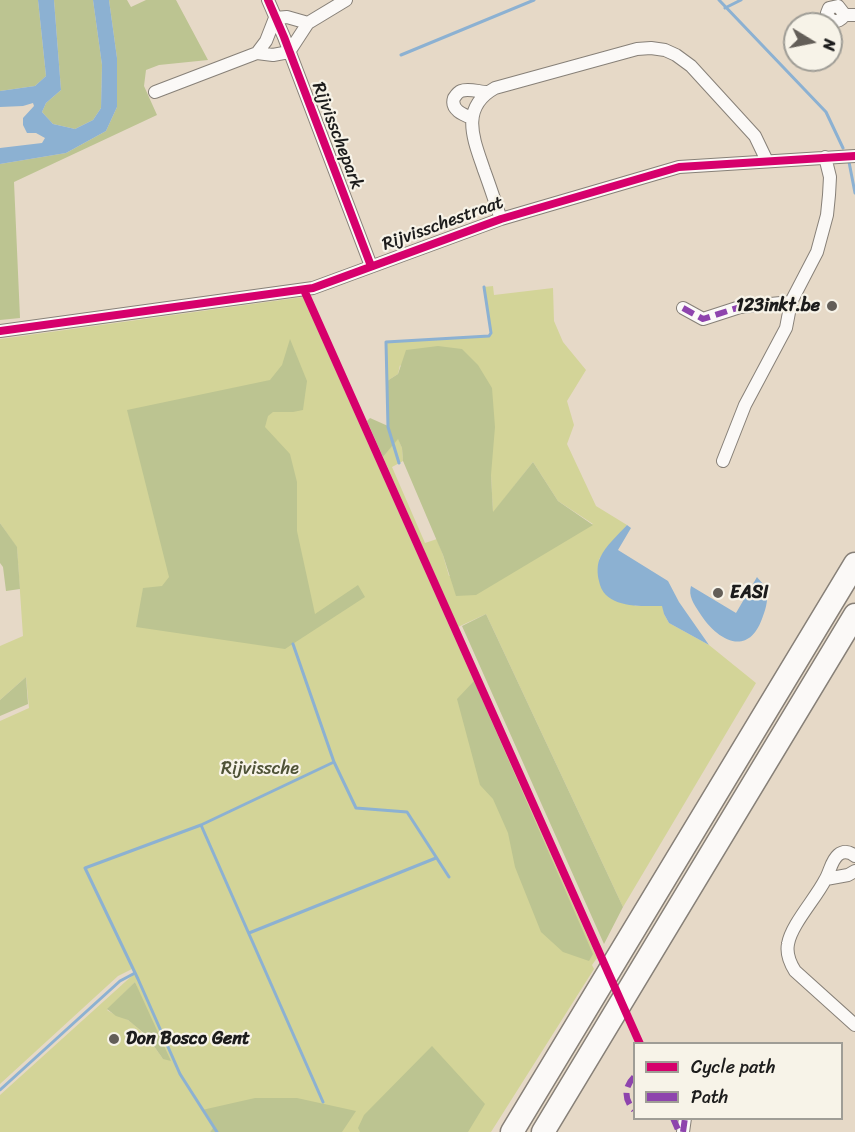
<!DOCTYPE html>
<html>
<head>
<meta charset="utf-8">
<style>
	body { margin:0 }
	#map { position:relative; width:855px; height:1132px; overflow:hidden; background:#e6d9c7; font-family:Sriracha,sans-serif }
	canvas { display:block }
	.legend { position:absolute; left:633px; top:1042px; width:210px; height:78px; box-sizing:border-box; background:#f7f3e8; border:2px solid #9f9d96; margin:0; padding:8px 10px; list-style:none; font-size:18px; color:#1c1c1c }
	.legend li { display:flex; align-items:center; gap:12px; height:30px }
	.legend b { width:30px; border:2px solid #9f9d96 }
	.north { position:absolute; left:783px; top:12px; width:60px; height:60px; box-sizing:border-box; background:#f7f3e8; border:2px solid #9f9d96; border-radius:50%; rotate:100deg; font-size:16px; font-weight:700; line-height:24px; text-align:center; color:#1c1c1c }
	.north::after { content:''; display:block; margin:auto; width:21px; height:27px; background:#635e58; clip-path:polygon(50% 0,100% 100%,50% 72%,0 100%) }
</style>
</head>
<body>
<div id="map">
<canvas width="855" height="1132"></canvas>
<ul class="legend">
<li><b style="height:8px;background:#d6006c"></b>Cycle path</li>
<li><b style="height:8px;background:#8e44ad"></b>Path</li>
</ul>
<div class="north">N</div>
</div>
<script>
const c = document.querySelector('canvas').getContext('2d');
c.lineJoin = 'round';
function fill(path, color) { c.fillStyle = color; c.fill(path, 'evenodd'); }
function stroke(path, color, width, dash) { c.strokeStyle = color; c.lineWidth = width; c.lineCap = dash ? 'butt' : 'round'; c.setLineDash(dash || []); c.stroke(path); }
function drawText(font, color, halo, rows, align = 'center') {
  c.font = font + ' Sriracha,sans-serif'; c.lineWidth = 4.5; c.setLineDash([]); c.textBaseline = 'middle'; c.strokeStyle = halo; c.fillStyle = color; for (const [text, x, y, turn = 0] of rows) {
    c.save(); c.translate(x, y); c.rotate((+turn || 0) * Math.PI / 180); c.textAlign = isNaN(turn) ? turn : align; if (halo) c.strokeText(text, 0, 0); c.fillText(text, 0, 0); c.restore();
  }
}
fill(new Path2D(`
	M493,286L494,295L553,288L554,321L563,342L586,370L567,401L574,425L567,444L596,506L627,525L599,559L635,606L663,605L664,614L669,623L709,645L756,683L623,907L486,614L458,627L383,457L398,438L402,448L403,461L392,467L425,543L437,539L443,555L449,576L593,524L558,501L533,462L493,513L491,475L400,365L398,374L387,381L386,342L489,336L491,332L484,287Z
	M303,297L597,958L592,965L594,969L491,1132H223L202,1110L214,1128L210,1132H0V1095L135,973L132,969L118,976L0,1084V721L29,708L26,677L0,700V646L23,636L17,548L0,523V339ZM135,982L163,1059C153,1044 143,1031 128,1020C124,1017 114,1015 107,1010Z`), '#d3d498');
fill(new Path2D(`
	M0,0H38L46,76L35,86L0,91Z
	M54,0H93L102,65L101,108L93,120L75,129L53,124L42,112L46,103L61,90Z
	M109,0H127L131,7L146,0H176L208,60L159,65L146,70L144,86L157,115L14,182L20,318L0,320V164L66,153L106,131L117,107V58Z
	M290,339L307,381L303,410L293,412H273L268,416L265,427L290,454L297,482V531L315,614L358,585L365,597L285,649L136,627L143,588L162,586L169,577L127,410L270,380L282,365Z
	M438,346L462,349L478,365L492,388L495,427L491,475L493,512L533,462L558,501L593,525L476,595L456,596L443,555L403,461L402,448L398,439L383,457L367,421L370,418L388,426L387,381L398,374L406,350Z
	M0,523L17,547L20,589L6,591L3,567L0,563Z
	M486,614L623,907L604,944L462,626Z
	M26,677L28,704L0,716V700Z
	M474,681L593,954L589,961L563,952L541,932L515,867L508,833L493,799L480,785L457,699Z
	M135,982L171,1061L163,1059L146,1035L128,1020L116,1016L107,1009Z
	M432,1046L485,1104L468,1132H360L358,1128L364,1115Z
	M255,1098H297L356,1111L342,1132H210L214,1127L202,1110Z`), '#bcc491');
fill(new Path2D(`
	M38,0H54L61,90L46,103L42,112L53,124L75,129L93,120L101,108L102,65L93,0H109L117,58V107L106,131L66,153L0,164V148L42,143L45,138L36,133H27L23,125V118L34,106L33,103L23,106L0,107V91L35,86L46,76Z
	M627,525L631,528L618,550L668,581L679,602L709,645L669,623L664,614L662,606C641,606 604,609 599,581C597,574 597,564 600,558C606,545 618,535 627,525Z
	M757,577C759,580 765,585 766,588C769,596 766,609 763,616C749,659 717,641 699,612C694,604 688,596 691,586L736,613Z`), '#8cb1d2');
stroke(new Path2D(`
	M719,0L826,112L843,148
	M725,8L741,0
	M401,55L534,0
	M849,162L855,193
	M399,463L388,427L386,342L489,336L491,333L484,287
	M293,644L334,762
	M201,825L323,1102
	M249,933L436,858
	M0,1090L120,981L135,973
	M217,1132L180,1074L138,979L85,868L201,825L334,762L356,808L407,812L449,877`), '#8cb1d2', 3);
const minor = new Path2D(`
	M268,0L284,37L371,266
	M845,15C841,20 838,22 831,21L827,13L829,8L838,6L845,15H855
	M257,53L266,41L275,18L287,17L308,23
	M155,92L257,53L273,55L289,52L308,23L346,0
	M472,118C464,115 450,110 454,98C456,95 458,92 461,91C468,88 480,92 487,92
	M501,219C495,202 490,186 484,170C474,140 459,108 495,88L637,49L651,48L665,50L676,55L691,66L755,136L767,161
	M683,308L703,319L740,307L791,302
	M0,331L313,288L501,219L679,167L855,156
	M723,461L745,405L786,328L791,302L817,252L827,215L829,195L830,177L825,157
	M855,856C850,852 844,850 838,855C831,861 830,872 825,880C816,898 791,925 788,944C786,954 790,963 795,971L855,1025
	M826,879L848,875L855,871
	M683,1132L685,1118`);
const motorway = new Path2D(`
	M512,1132L855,564
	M543,1132L855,615`);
stroke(minor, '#878078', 14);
stroke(motorway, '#878078', 25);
stroke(minor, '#fbf9f7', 12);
stroke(motorway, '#fbf9f7', 22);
stroke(new Path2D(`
	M683,308L703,319L740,307L791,302
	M634,1077C624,1087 624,1100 634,1110
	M673,1118L679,1132
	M683,1132L685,1118`), '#8e44ad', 6, [12, 6]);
stroke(new Path2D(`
	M268,0L284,37L371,266
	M304,290L640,1044
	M0,331L313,288L501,219L679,167L855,156`), '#d6006c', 8);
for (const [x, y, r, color] of [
	[832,306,6,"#635e58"],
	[718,593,6,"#635e58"],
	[114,1039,6,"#635e58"]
]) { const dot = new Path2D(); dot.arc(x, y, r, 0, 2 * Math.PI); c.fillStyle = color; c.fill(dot); stroke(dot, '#f7f3e8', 2); }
drawText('18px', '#1c1c1c', '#f7f3e8', [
	["Rijvisschepark",337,136,69],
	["Rijvisschestraat",443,224,-20]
]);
drawText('bold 18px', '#1c1c1c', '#f7f3e8', [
	["123inkt.be",820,306,"right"],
	["EASI",730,593],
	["Don Bosco Gent",126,1039]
], 'left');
drawText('18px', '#4e5236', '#f7f3e8', [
	["Rijvissche",260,769]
]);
</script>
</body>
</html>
